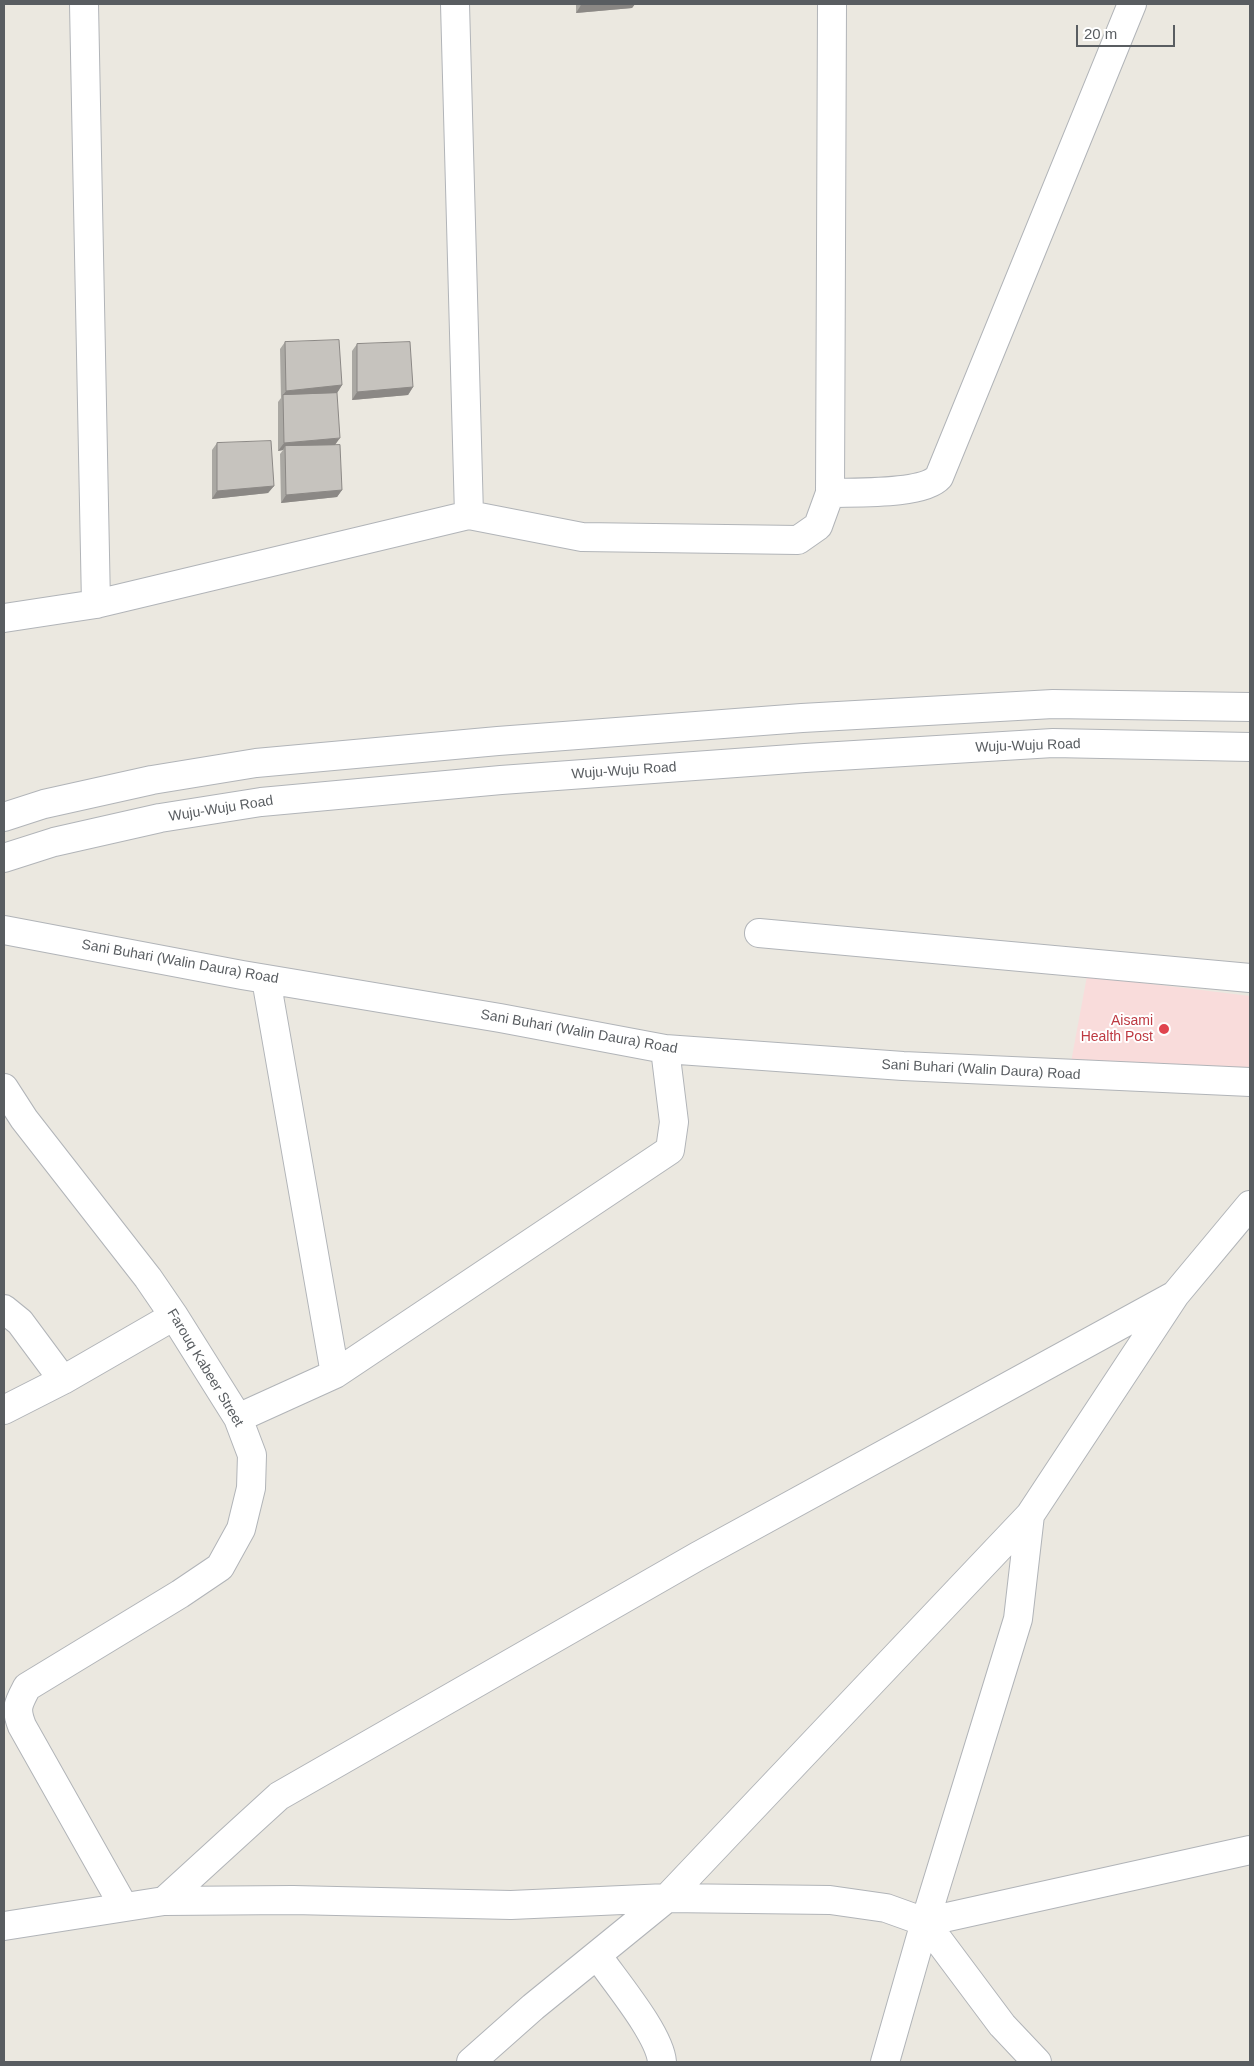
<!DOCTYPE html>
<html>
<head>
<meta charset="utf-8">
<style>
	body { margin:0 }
	#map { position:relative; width:1254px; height:2066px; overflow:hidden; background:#ebe8e0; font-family:Arial,sans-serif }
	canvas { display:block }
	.frame { position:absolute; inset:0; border:5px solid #595d61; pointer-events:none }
	.scale { position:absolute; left:1076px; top:25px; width:99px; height:22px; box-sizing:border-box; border:2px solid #595d61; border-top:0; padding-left:6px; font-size:15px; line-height:18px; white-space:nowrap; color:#595d61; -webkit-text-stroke:4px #fff; paint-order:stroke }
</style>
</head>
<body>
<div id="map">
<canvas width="1254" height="2066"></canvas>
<div class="frame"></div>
<div class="scale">20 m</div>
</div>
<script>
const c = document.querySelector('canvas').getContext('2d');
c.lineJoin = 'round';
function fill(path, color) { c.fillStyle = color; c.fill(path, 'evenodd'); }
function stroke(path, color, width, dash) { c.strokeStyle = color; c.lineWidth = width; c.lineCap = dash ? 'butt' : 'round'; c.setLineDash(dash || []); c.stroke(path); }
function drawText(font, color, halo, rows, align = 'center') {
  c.font = font + ' Arial,sans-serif'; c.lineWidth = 4; c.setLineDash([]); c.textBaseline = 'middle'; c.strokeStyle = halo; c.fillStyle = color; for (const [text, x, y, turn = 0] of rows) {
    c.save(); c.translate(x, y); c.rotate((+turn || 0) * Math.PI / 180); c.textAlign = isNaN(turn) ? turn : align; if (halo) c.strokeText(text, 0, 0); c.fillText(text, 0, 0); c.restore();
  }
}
fill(new Path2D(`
	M1087,976L1250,996V1073L1071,1062Z`), '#f9dcdb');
const minor = new Path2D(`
	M84,4L96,604
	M455,4L469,515
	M830,493C855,492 923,495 939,477L1132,4
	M4,618L96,604L469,515L582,537L798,540L818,526L830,493L832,4
	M4,817L44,804L152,780L256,763L498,741L802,718L1053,704L1250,707
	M4,858L54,842L160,818L261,802L501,780L805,758L1053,743L1250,747
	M4,930L242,975L500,1018L665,1049L903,1066L1250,1082
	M759,933L1250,978
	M266,979L335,1374
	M4,1088L24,1119L148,1278L174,1316L238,1418L252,1455L251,1488L241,1529L220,1567L180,1594L27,1687C18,1704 15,1708 22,1726L124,1907
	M4,1309L20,1322L63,1380
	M4,1410L63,1380L174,1316
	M238,1418L335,1374L670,1150L674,1122L665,1049
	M164,1901L279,1796L698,1556L1175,1295
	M925,1922L1250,1850
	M4,1926L164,1901L293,1900L511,1905L667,1898L830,1900L886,1908L925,1922L1002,2025L1037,2062
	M597,1955C614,1980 660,2034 662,2062
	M471,2062L533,2007L667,1898L1030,1515L1175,1295L1250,1205
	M885,2062L925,1922L1018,1619L1030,1515`);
stroke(minor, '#b1b4b8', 30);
stroke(minor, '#fff', 28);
fill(new Path2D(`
	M576,4H635L632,8L576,13Z
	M285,342L342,385L337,393L335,445L342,490L337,497L281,503L280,454L283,450L278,451V402L281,398L280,349Z
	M357,344L413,387L408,395L352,400V351Z
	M217,443L274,486L268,493L212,499V450Z`), '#aaa8a3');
fill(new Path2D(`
	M599,4H635L632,8L576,13L581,5Z
	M342,385L337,393L283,395L281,398L286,391Z
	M413,387L408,395L352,400L357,392Z
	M340,438L335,445L285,446L283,450L278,451L284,443Z
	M274,486L268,493L212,499L217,491Z
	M342,490L337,497L281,503L286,495Z`), '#8b8885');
const building = new Path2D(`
	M581,4H599L581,5Z
	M339,340L342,385L286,391L285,342Z
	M410,342L413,387L357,392V344Z
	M337,393L340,438L284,443L283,395Z
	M271,441L274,486L217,491V443Z
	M340,445L342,490L286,495L285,446Z`);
fill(building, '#c6c3be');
stroke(building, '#8b8885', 1);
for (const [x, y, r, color] of [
	[1164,1029,6,"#e0444e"]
]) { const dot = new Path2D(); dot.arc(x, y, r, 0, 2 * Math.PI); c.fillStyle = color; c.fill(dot); stroke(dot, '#fff', 2); }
drawText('14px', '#595d61', '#fff', [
	["Wuju-Wuju Road",1028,746,-2],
	["Wuju-Wuju Road",624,771,-4],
	["Wuju-Wuju Road",221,809,-9],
	["Sani Buhari (Walin Daura) Road",180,962,10],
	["Sani Buhari (Walin Daura) Road",579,1032,10],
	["Sani Buhari (Walin Daura) Road",981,1070,3],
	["Farouq Kabeer Street",205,1368,59]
]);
drawText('14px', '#be3a42', '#fff', [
	["Aisami",1153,1021],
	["Health Post",1153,1037]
], 'right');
</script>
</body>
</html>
